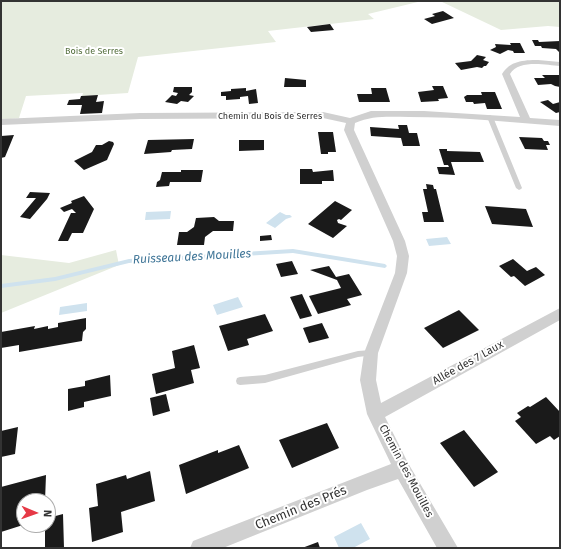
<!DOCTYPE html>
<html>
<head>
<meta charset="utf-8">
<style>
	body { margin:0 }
	#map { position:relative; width:561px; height:549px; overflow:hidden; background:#fff; font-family:"Fira Sans",sans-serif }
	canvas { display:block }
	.frame { position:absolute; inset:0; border:2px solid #333; pointer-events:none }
	.north { position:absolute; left:16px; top:493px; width:40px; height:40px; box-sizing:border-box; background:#fff; border:1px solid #adadad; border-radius:50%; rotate:92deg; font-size:11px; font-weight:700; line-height:16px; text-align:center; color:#333 }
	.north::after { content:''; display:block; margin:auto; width:14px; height:18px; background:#e63946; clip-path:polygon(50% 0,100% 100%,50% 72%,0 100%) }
</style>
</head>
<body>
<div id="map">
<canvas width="561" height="549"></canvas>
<div class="frame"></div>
<div class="north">N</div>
</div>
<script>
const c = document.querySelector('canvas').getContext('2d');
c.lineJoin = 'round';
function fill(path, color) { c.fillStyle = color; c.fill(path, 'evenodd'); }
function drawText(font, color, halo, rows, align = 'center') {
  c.font = font + ' "Fira Sans",sans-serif'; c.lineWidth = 4; c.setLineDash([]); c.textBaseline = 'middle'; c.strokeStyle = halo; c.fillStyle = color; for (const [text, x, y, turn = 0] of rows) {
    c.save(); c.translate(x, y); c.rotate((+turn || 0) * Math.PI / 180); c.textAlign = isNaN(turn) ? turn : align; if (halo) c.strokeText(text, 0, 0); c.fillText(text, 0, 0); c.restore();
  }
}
fill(new Path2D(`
	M1,1H422L368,14L374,19L268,31L276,42L138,57L128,93L82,96L83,93L26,96L19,118L1,120Z
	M440,1H560V27L548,26L501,30Z
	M116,250L119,265L1,313V255L69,263Z`), '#e6ecdf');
fill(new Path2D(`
	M171,211L170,219L145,220L146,212Z
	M280,212L286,215H290L292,217L286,219L275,228L266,223Z
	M447,237L451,244L429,246L426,239Z
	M238,297L243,307L217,315L213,305Z
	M87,303V311L59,315L60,307Z
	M361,523L370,539L353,548H339L334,537Z`), '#cfe2ee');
fill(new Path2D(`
	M293,249L385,264L387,266L385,268L293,253L129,263L55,281L1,288V284L55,277L129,259Z`), '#cfe2ee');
fill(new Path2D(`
	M443,11L454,18L432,24L424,19L435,16L432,14Z
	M330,24L334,30L311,32L307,27Z
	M532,40H538L539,42L560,41V53L556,49L542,48L541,46H535Z
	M510,43H520L525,53H514L513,51L508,50L500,54L490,50L496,47L495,44L511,45Z
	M477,55L486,57L483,60L489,62L486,66H484L482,68L477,67L461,70L455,63L471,61Z
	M542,75H560V87L555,86L551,84L538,85L534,78H545Z
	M285,78L306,80V87H284Z
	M432,86H443L448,98L438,99L439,101L421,102L418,92L434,90Z
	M174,87H192V92L189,95L194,96L188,102L181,101L177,104L165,102L172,95L176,96L178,93L173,92Z
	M246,88V91L256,89L258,103L249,104L248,96L240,97V99L226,100V96H221V92L231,91V89Z
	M371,88H386L390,102H359L357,94H372Z
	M481,92H495L502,109H487L485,103L474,104L473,102H466L464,97L467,95H482Z
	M98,95L96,102L104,101L102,113L80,114L82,105H67L69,100L80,99L81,96Z
	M548,100L553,104L560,102V112L556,113L540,102Z
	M398,125H407L409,133H417L420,146H403L401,138L371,136L370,127L399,129Z
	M318,132H333L336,152H328V154H321Z
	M14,135L5,157L1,158V136Z
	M519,137L542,138L544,141H548L550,145H546L548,150L525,149Z
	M194,139L192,149L172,150L171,152L144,154L148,140Z
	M239,140H264V150L239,151Z
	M109,141L113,142L114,144L107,160L84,170L74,161L92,152L96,145H102Z
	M439,149H447V151L480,152L484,162H451L455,175L439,174L437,167H449L448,165H444Z
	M300,169H312L313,172L333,170L334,181H322V184H300Z
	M181,170H203L201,182H170L169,186L156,187L157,182L160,180L162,172H181Z
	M426,184L433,185L434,189H436L444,222H424L422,212H428L423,189H427Z
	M30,192L50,193L47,199L30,219L20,217L36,198H26Z
	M84,196L94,209L83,233H72L68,241H58L71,213H76L72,209L64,212L60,208L72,203L71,201Z
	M335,201L352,210L341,220L339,219L337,220L338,223L347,226L333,238L308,224Z
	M485,206L526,209L533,227L492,224Z
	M214,217L219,221H234L233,231H213L205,237L204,245H177L179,232H187L194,227L196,218Z
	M271,235L272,240L260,241V236Z
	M513,259L527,271L536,267L545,275L525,286L514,276L511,277L499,266Z
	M292,261L298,274L281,277L276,264Z
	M329,266L336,277L349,274L362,295L347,299L351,305L318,314L309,296L341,288L337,280L310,270Z
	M302,294L312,316L300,319L290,297Z
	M459,310L479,330L443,348L424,328Z
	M265,314L273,331L247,339L249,345L228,351L219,326Z
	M86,318V329L83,332L82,341L19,352V345L1,348V332L35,326L34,329L48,326V329L58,327V323Z
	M322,323L329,338L309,343L303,328Z
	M194,345L200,368L191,370L194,383L156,394L152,374L175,368L172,351Z
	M110,375L111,396L84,402V407L68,411V389L85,386V381Z
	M166,394L170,411L153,416L150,398Z
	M546,397L560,412V436L554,440L550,436L536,444L515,421L521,417L517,413L528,406L530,407Z
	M327,423L339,448L292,468L279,440Z
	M18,427L15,454L1,457V431Z
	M464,430L498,472L474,487L440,443Z
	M239,445L249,468L186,494L179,465L218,450V453Z
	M150,471L155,501L121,512L123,532L92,542L89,508L98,506L96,484L126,475L127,479Z
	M46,475L45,501H24L23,525L1,532V487Z
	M63,514L64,548H45V525H48V518Z
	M318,542L320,548H302Z`), '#1a1a1a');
fill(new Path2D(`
	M490,115L493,117L522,188L521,189L519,190L516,188L487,117Z
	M371,350L374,351L375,353L374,355L358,357L265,383L240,385L237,384L236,381L237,378L240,377L265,375L358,351Z`), '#d0d0d0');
fill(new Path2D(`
	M538,60L560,62V66C546,65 519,59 510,74L530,118L560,120V126C510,122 460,117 409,117C391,117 373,115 355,123L354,130L405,241L409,256L407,273L378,353L376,380L381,403L560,308V320L385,417L408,463L458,548H437L398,479L367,490L223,548H190L193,541L391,464L367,414L360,380L364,353L395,273L397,256L393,241L344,130L346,123L323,118L140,119L1,125V119L140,113L323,112L350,118L371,111H424L520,117L502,74C510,61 523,60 538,60Z`), '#d0d0d0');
drawText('9px', '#56703f', '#fff', [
	["Bois de Serres",94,51]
]);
drawText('9px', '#333', '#fff', [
	["Chemin du Bois de Serres",270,116]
]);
drawText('11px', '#333', '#fff', [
	["Allée des 7 Laux",468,363,-29],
	["Chemin des Mouilles",406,471,62]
]);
drawText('italic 12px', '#3f7597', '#fff', [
	["Ruisseau des Mouilles",192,257,-3]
]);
drawText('13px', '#333', '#fff', [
	["Chemin des Prés",301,508,-22]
]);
</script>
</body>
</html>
